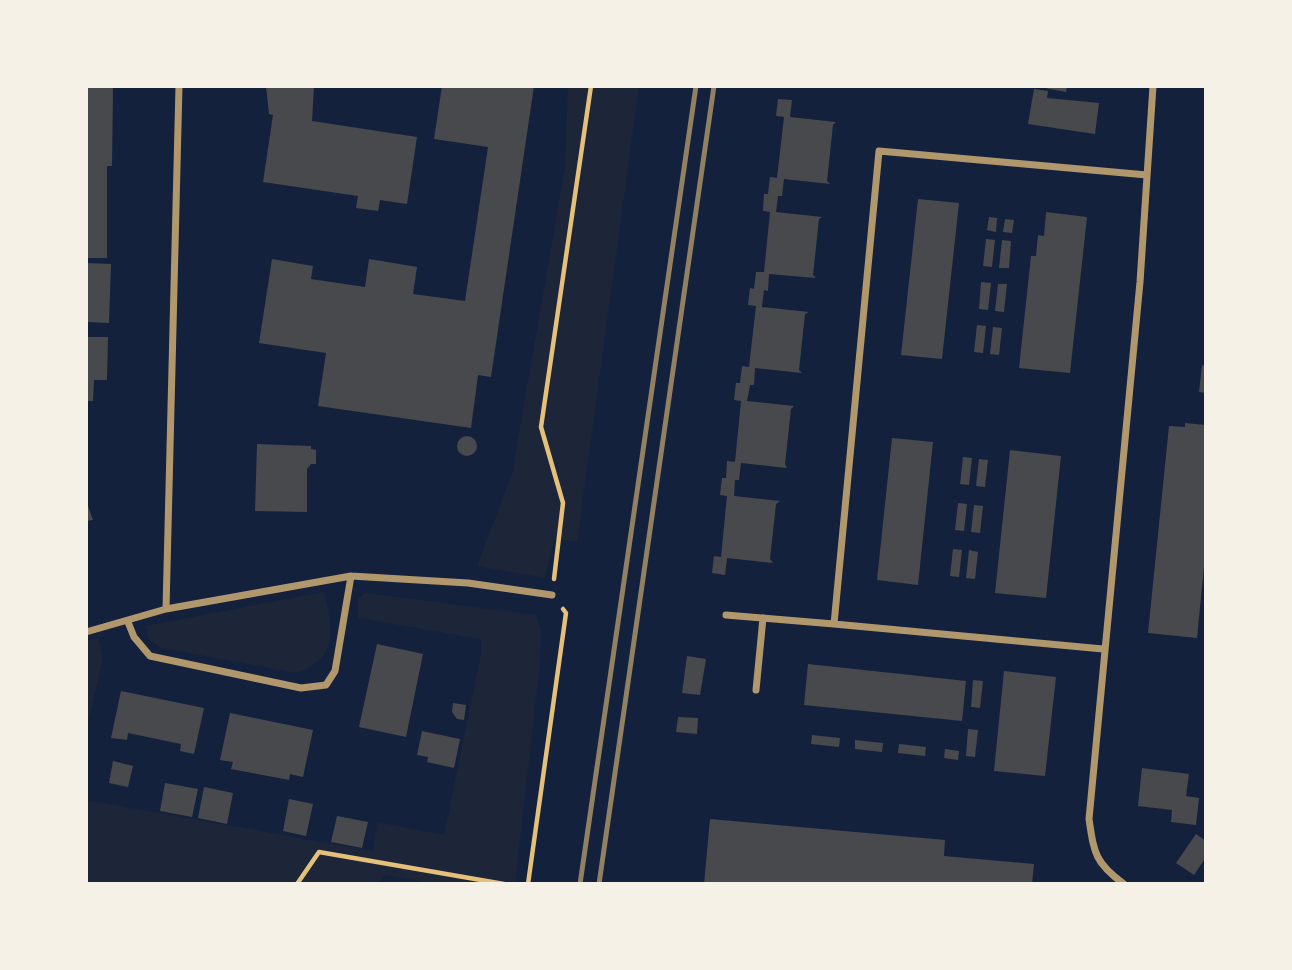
<!DOCTYPE html>
<html>
<head>
<meta charset="utf-8">
<style>
	body { margin:0 }
	#map { position:relative; width:1292px; height:970px; overflow:hidden; background:#14213d; font-family:Arial,sans-serif }
	canvas { display:block }
	.frame { position:absolute; inset:0; border:88px solid #f6f1e7; pointer-events:none }
</style>
</head>
<body>
<div id="map">
<canvas width="1292" height="970"></canvas>
<div class="frame"></div>
</div>
<script>
const c = document.querySelector('canvas').getContext('2d');
c.lineJoin = 'round';
function fill(path, color) { c.fillStyle = color; c.fill(path, 'evenodd'); }
function stroke(path, color, width, dash) { c.strokeStyle = color; c.lineWidth = width; c.lineCap = dash ? 'butt' : 'round'; c.setLineDash(dash || []); c.stroke(path); }
fill(new Path2D(`
	M568,86H639L577,542L554,539L545,578L477,566L512,474L565,167Z
	M324,592C333,629 339,658 297,673L162,648L148,639L146,626Z
	M365,593L536,615L541,631L540,663L515,884H437L385,875L378,884H86V800L373,851L377,822L444,835L481,654V639L358,618V599Z
	M98,638L103,659L86,731V641Z`), '#1d2539');
fill(new Path2D(`
	M86,86H113L112,166H107V258H86Z
	M266,86H314L312,121L417,137L407,204L380,200L378,211L356,208L358,196L263,182L273,115L269,114Z
	M442,86H534L491,377L478,375L471,428L318,406L326,353L259,343L272,259L313,266L311,279L365,287L369,259L417,267L413,294L465,301L488,147L434,139Z
	M1034,86H1067L1066,92Z
	M1034,89L1048,91L1047,98L1099,103L1095,134L1028,124Z
	M778,99L792,100L790,117L836,122L833,125L827,181L830,184L784,179L782,196H778L776,212L822,217L819,219L813,275L816,278L769,274L768,291L764,290L762,307L809,312L805,314L799,370L802,373L755,368L754,385H750L747,401L794,406L791,409L785,464L787,468L741,463L739,480H735L734,496L780,501L776,504L770,559L773,563L727,558L725,575L712,573L714,556L721,557L727,496L720,495L722,478H726L727,461L735,462L741,401L734,400L736,383H740L742,366L749,367L756,306L748,305L750,288L754,289L756,272H764L770,212L763,211L764,194H768L770,177L777,178L784,117L776,116Z
	M918,199L959,203L942,359L901,355Z
	M1046,212L1087,217L1070,373L1019,368L1031,256H1036L1038,235L1044,236Z
	M989,217L997,218L996,232L987,230Z
	M1005,219L1014,220L1012,233L1003,232Z
	M986,239L995,240L992,267L983,266Z
	M1002,240L1011,241L1009,268H999Z
	M86,263L111,264L109,323L86,322Z
	M981,282L991,283L988,310L979,309Z
	M998,284H1007L1004,312L995,311Z
	M977,325L986,326L983,353L974,352Z
	M993,327L1002,328L999,355L990,354Z
	M86,337H108L107,380H94L93,401H86Z
	M1202,365L1206,366V393L1199,392Z
	M1185,423L1205,425L1206,429V546L1197,638L1148,633L1169,426L1185,427Z
	M457 446a10 10 0 1 1 20 0a10 10 0 1 1-20 0Z
	M892,438L933,442L918,585L877,580Z
	M257,444L311,446V449L316,450V464H311L307,469V512L255,511Z
	M1010,450L1061,456L1046,598L995,593Z
	M963,457L972,458L969,485L960,484Z
	M979,459L988,460L985,487L976,486Z
	M86,500L93,520L86,521Z
	M958,503L967,504L964,531L955,530Z
	M974,505L983,506L980,533L971,532Z
	M953,549L962,550L959,577L950,576Z
	M969,550L978,552L975,579L966,578Z
	M377,644L423,654L406,737L359,727Z
	M687,656L706,659L700,695L682,693Z
	M808,664L966,681L962,721L804,705Z
	M1004,671L1056,677L1045,776L994,771Z
	M973,680L983,681L980,708L971,707Z
	M121,691L204,708L194,754L180,751L181,744L128,733L127,740L111,738Z
	M453,703L466,705L464,720L457,719L452,712Z
	M230,713L313,730L303,777L290,774L289,780L231,769L233,762L220,760Z
	M678,717L698,718L697,734L676,732Z
	M968,729L978,730L975,757L966,756Z
	M422,731L460,739L454,768L427,762L428,757L417,755Z
	M812,735L840,738L839,747L811,744Z
	M855,740L883,743L882,752L855,749Z
	M899,744L926,747L925,756L898,753Z
	M945,749L959,751L958,760L944,758Z
	M113,761L133,766L128,787L109,783Z
	M1142,768L1189,774L1186,796L1199,798L1196,825L1171,822L1172,810L1138,806Z
	M165,783L198,789L192,817L160,811Z
	M204,787L233,793L227,824L198,818Z
	M289,799L313,804L306,836L283,831Z
	M337,816L368,822L362,848L331,842Z
	M710,819L945,840L944,856L1034,864L1032,884H704Z
	M1196,834L1206,841V857L1194,875L1176,863Z`), '#48494c');
stroke(new Path2D(`
	M554,579L563,503L541,427L591,86
	M297,884L319,852L504,884
	M528,884L566,613L563,609`), '#e5c07b', 4.5);
stroke(new Path2D(`
	M166,609L179,86
	M726,615L834,624
	M128,622L134,637L150,656L301,688L326,685L335,671L351,576
	M86,632L166,609L351,576L468,583L552,595
	M1103,649L834,624L879,151L1147,175
	M756,690L763,618
	M1124,884C1095,863 1094,853 1089,819L1140,282L1153,86`), '#b1986c', 7);
stroke(new Path2D(`
	M580,884L696,86
	M599,884L714,86`), '#918062', 5);
</script>
</body>
</html>
